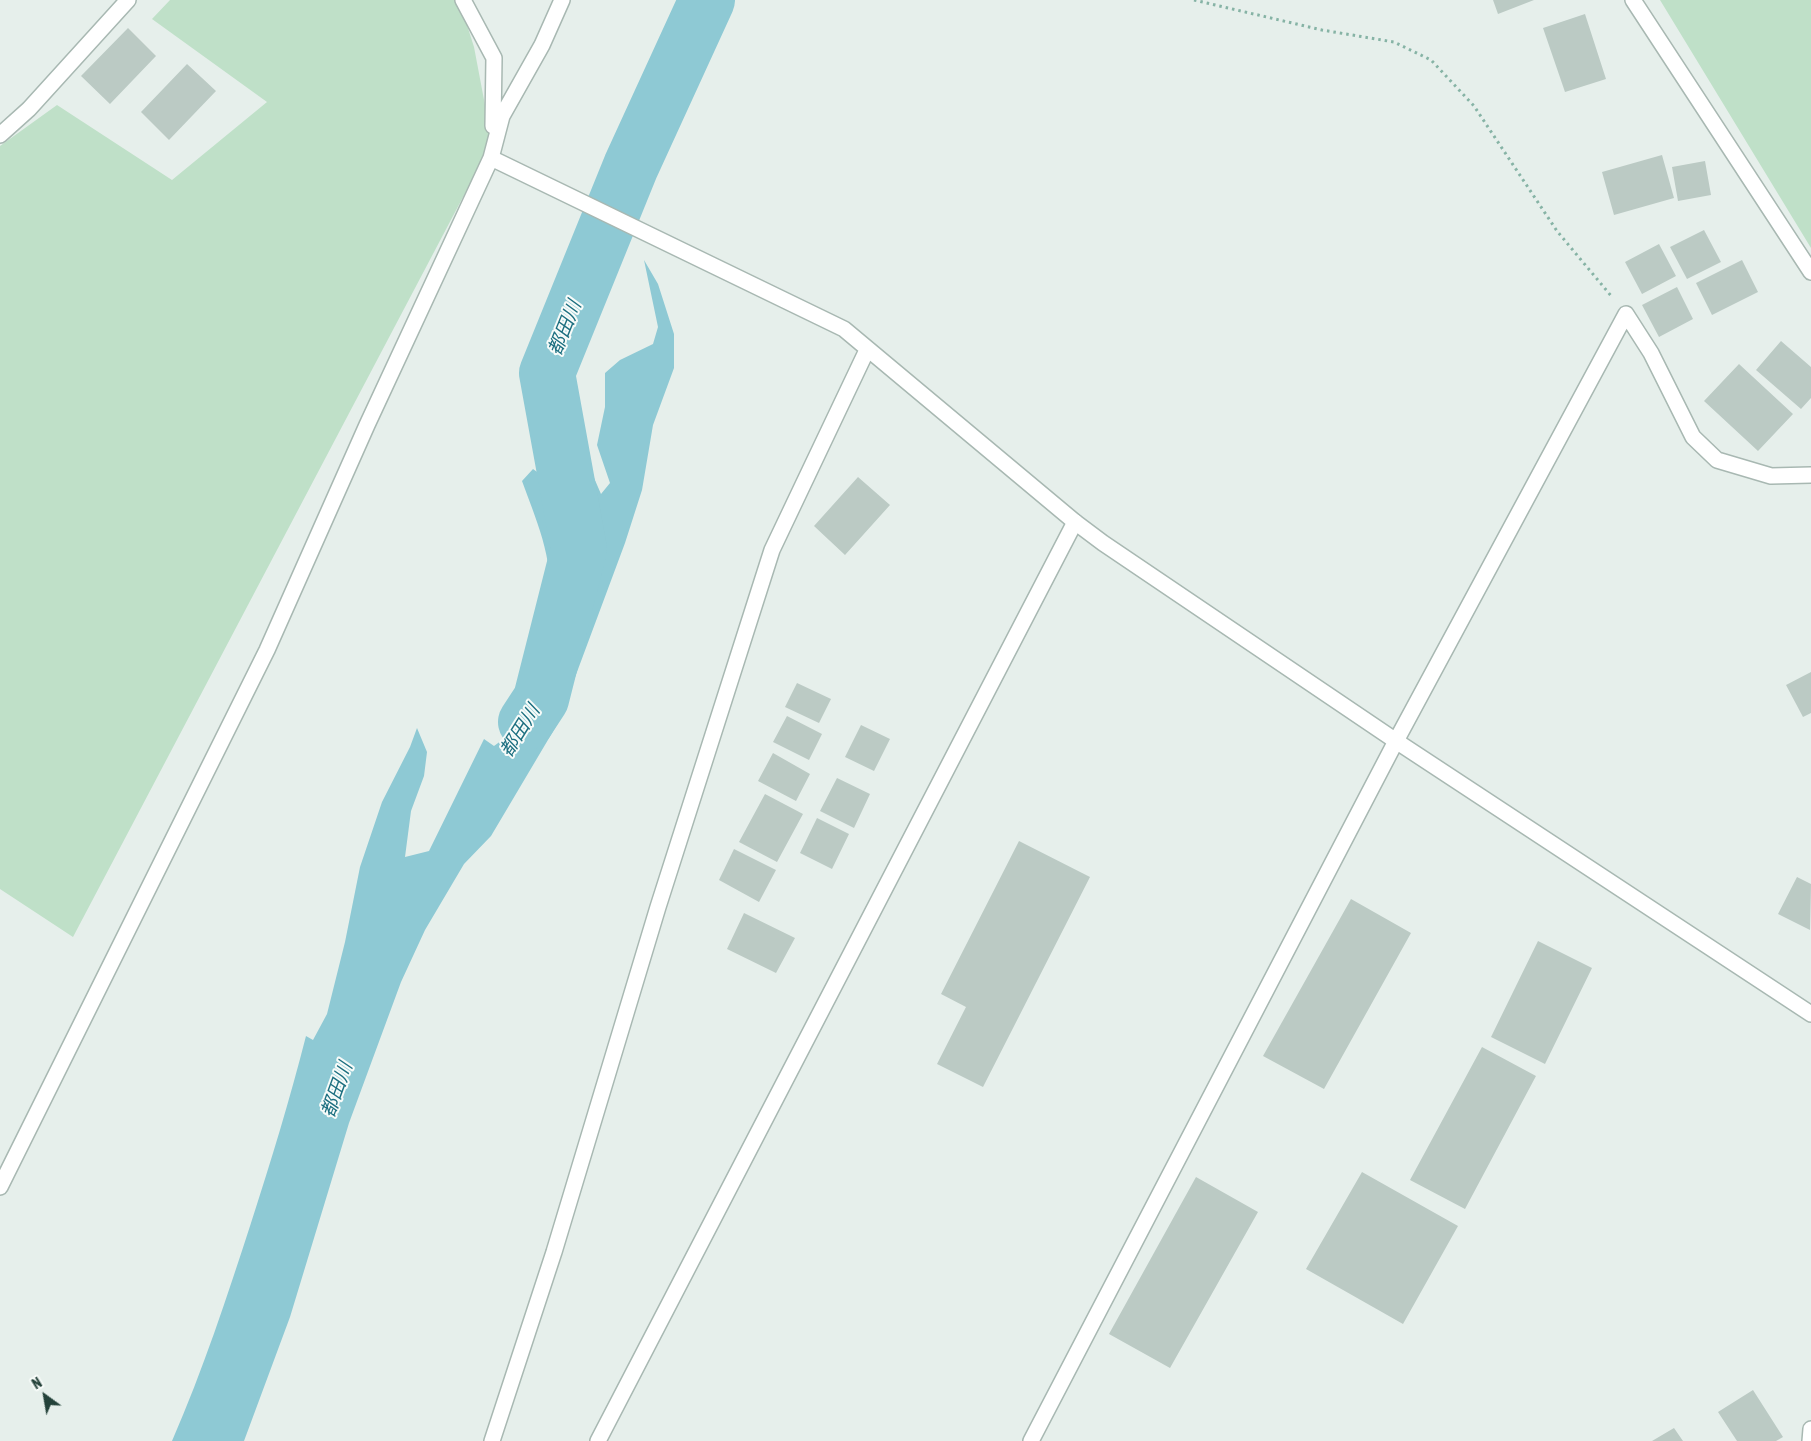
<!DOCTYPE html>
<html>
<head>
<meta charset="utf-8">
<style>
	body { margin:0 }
	#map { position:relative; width:1811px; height:1441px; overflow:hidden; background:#e6efeb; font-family:"Asap Condensed",sans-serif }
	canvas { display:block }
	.north { position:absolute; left:20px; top:1371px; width:50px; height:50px; -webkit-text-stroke:4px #f7fbf9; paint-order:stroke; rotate:328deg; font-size:14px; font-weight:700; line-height:20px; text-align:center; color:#24423a }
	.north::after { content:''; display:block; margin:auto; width:18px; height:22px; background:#24423a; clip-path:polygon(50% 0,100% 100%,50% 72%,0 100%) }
</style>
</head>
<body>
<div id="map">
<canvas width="1811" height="1441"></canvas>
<div class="north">N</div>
</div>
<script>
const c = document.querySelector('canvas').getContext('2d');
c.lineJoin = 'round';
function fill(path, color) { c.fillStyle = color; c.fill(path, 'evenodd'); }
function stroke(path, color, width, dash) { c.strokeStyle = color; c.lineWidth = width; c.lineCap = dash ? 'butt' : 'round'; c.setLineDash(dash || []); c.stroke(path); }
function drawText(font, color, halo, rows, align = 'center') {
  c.font = font + ' "Asap Condensed","Noto Sans JP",sans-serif'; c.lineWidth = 4; c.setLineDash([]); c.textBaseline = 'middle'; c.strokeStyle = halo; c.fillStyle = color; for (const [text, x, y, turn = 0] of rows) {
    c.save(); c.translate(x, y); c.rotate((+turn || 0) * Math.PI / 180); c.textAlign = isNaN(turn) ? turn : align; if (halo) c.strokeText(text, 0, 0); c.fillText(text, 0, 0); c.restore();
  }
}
fill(new Path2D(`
	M170,0H459L474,47L492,142L73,937L0,889V146L57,105L172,180L267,102L152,19Z
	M1660,0H1811V248Z`), '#bfe0c8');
fill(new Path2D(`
	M644,260L658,284L674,334V368L653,425L642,490L625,543L558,723L491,836L464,864L425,930L401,982L349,1123L290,1317L244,1441H172C203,1370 227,1297 251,1223C271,1161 290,1099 306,1036L313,1040L327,1014L345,942L360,867L382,802L410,747L417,728L427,752L424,776L411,811L405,857L429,851L484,739L494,746C534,720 553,650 571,607L549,616C555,562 540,530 522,481L533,469L540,474L561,525L584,484L588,464L601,494L610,483L597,445L605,407V373L620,360L653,344L658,327Z`), '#8ec9d4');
stroke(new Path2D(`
	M526,722L541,699L579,549L547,373L631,166L707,0`), '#8ec9d4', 56);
fill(new Path2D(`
	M1493,0H1534L1498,14Z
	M1585,14L1606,79L1565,92L1543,28Z
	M128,28L156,56L110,104L81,76Z
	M187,64L216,91L169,140L141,112Z
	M1662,155L1674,198L1614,215L1602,172Z
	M1705,161L1711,195L1678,201L1672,167Z
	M1704,230L1721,262L1687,279L1670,247Z
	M1659,244L1676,276L1642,294L1625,262Z
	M1742,260L1758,292L1712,315L1696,283Z
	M1677,287L1693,319L1659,337L1642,305Z
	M1781,341L1811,367V398L1801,409L1756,370Z
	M1739,364L1793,414L1758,451L1704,401Z
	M858,477L890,505L845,555L814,526Z
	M1811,672V713L1803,717L1786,685Z
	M797,683L831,699L819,723L785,707Z
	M787,716L822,734L809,760L773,742Z
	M861,725L890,739L874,771L845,757Z
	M773,753L810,774L796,801L758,781Z
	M837,778L870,794L854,828L820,811Z
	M765,794L803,814L777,862L739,842Z
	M817,818L849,834L832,869L800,853Z
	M1019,841L1090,877L983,1087L937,1064L966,1007L941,994Z
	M734,849L776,870L759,902L719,880Z
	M1797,877L1811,884L1810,930L1778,914Z
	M1351,899L1411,933L1324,1089L1263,1056Z
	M744,913L795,938L776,973L727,949Z
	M1538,941L1592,968L1545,1064L1491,1037Z
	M1482,1047L1536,1076L1465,1209L1410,1180Z
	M1362,1172L1458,1226L1403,1324L1306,1269Z
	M1196,1177L1258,1212L1170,1368L1109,1334Z
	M1753,1390L1783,1437L1776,1441H1737L1718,1412Z
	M1674,1428L1683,1441H1652Z`), '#bbcac4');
const service = new Path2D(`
	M598,1441L1075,522`);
const minor = new Path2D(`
	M463,0L494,58L493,126
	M1633,0L1811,272
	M491,158L844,329L1075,522L1103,543L1396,741L1811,1014
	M0,1187L267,650L367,425L491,158L502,116L542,45L562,0
	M492,1441L554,1252L658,907L772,550L867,350
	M1031,1441L1396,741L1626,314L1651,353L1693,437L1717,460L1771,476L1811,475`);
const tertiary = new Path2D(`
	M0,135L29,109L128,0
	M1810,1441L1811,1429`);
stroke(service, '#a8b8b2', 18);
stroke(minor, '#a8b8b2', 18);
stroke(tertiary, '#a8b8b2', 18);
stroke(new Path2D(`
	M1194,0L1322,30L1394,42L1431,60L1474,106L1557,231L1612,297`), '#86b3a5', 3, [2.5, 4]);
stroke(service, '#fff', 15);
stroke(minor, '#fff', 15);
stroke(tertiary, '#fff', 15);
drawText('italic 19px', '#1c6f80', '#f7fbf9', [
	["都田川",565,328,-68],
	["都田川",520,731,-58],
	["都田川",337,1090,-70]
]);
</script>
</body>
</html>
